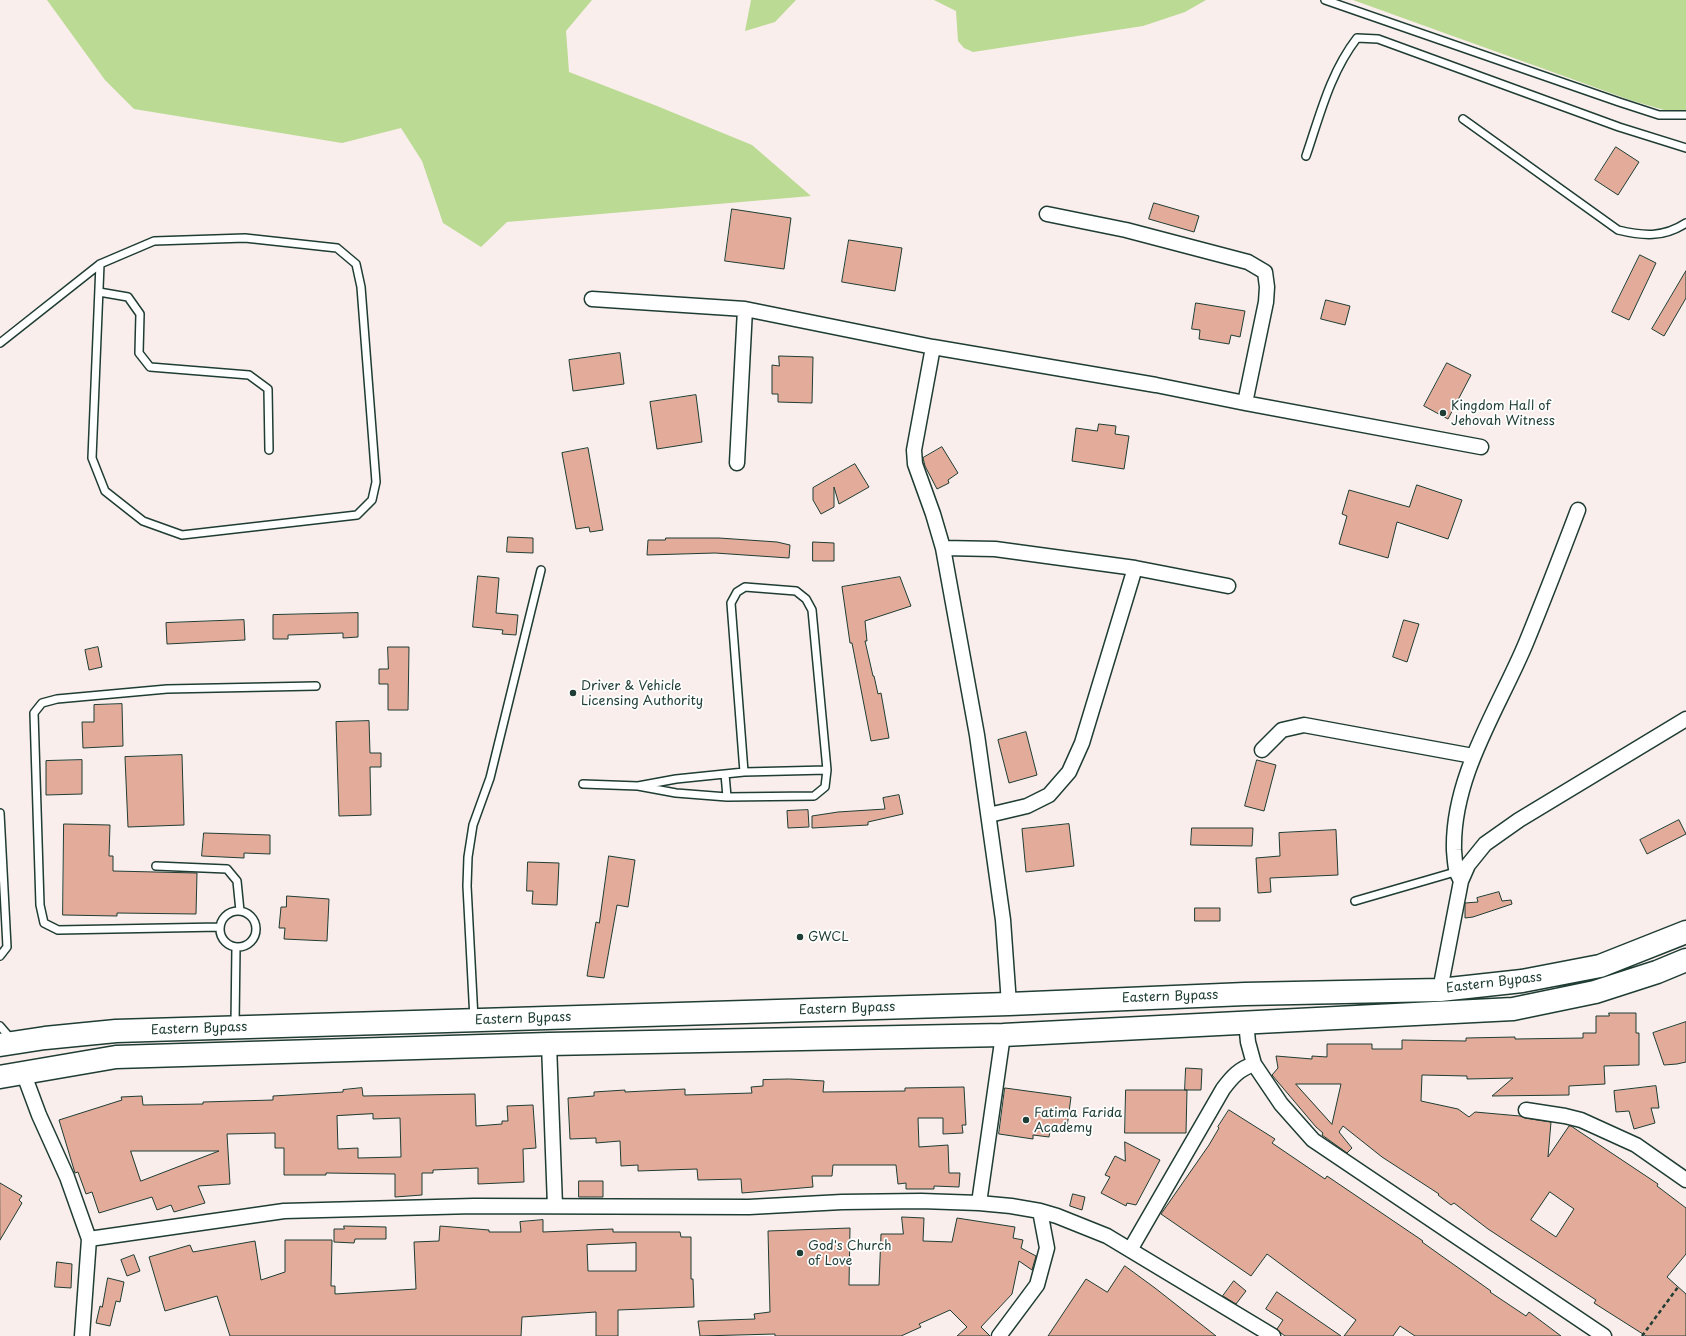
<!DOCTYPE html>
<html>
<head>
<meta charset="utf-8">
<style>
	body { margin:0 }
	canvas { display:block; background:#f9eeeb }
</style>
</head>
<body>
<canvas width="1686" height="1336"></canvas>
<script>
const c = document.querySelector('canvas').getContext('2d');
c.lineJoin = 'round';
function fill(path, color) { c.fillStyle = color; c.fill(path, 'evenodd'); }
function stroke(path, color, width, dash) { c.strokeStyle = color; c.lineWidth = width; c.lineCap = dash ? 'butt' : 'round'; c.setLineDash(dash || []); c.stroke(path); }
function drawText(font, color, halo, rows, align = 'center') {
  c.font = font + ' "Playpen Sans",sans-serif'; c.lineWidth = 3.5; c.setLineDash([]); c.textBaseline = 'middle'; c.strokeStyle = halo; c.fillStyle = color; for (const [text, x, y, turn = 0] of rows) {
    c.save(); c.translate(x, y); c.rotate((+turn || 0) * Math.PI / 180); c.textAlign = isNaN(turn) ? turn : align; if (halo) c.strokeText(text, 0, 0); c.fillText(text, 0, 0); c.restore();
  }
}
fill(new Path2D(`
	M47,0H592L566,31L569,72L657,106L752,145L811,196L507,222L481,247L443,223L422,161L401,128L342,143L134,109L105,80Z
	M751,0H796L775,22L745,31Z
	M934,0H1206L1185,12L1143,26L973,52L964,48L958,41L956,11Z
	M1353,0H1686V111L1664,110L1630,100Z`), '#bbda93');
const building = new Path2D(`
	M1616,147L1639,162L1618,195L1595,180Z
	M1154,203L1199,216L1194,232L1149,219Z
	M732,209L791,218L784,269L725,261Z
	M849,240L902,248L895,291L842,282Z
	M1640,255L1656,263L1629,320L1612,312Z
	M1686,271V298L1664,336L1652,329Z
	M1326,300L1350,306L1345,325L1321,319Z
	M1196,303L1245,311L1240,337L1231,335L1229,344L1199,339L1200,330L1192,329Z
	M620,353L624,384L573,391L569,360Z
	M779,356L813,357L812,403L778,402V394H772V365L779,366Z
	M1447,363L1471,375L1448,419L1424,406Z
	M696,395L702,442L657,449L650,402Z
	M1099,424L1116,426L1115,434L1129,436L1124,469L1072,461L1076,428L1097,431Z
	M942,447L958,473L948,480L949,483L937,489L925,466L923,458Z
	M588,448L603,530L590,532L589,527L576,529L562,453Z
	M855,464L869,487L839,504L834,487V507L821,514L813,500V488Z
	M1417,485L1462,500L1448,539L1397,522L1388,558L1339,544L1347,516L1342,514L1349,490L1409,507Z
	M508,537L533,538V553L507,552Z
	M666,538H719L777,542L790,545L789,558L715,553L647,555L648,540H665Z
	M813,542L834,543V561H813Z
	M478,576L499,578L496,613L518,615L516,635L502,634L503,630L473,627Z
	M900,577L911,606L865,621L867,641H865L873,676H874L878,694L881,693L889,738L871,741L852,643H850L842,587Z
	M358,613V637L343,638V633L288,635V639H273V615Z
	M244,620L245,640L167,644L166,623Z
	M1404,620L1419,624L1407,662L1393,657Z
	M98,647L102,667L89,670L85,650Z
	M388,647H409L408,710H388V684H379V669H388Z
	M122,704L123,746L83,748L82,722H94V705Z
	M369,721L370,753H381V767H370L371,815L339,816L336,722Z
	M1026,732L1037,775L1009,783L998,740Z
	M182,755L184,825L128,827L125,757Z
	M82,760V794L46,795V761Z
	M1257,760L1276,765L1264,811L1245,806Z
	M899,795L903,814L868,822V825L812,828V816L838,812L885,809L883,798Z
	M808,810L809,827L788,828L787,811Z
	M1679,820L1686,834L1647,854L1640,840Z
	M64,824L110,825L109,856H113V871L197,873L196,914L117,913V916L63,915Z
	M1069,824L1074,866L1026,872L1022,829Z
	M1192,828H1253L1252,846L1191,845Z
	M1336,830L1338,875L1270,878L1271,892L1258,893L1256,858L1280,856L1279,833Z
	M204,833L270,835V854L244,853V858L202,856Z
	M609,856L635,860L628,907L617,905L604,978L587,976L596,922L599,923Z
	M528,862L559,863L557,905L532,904L533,891H527Z
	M1499,892L1502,901L1511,900L1512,904L1473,917L1465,918V903L1478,902L1477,898Z
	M287,896L329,899L327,941L284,939L285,928H279L281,907H286Z
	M1195,908H1220V921H1195Z
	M1609,1013H1636V1033H1639V1065L1604,1066L1605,1084L1569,1086V1095L1492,1096L1513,1078L1467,1079V1076L1422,1075L1421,1101L1458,1109L1469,1117L1475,1112L1520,1116L1525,1118L1551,1122L1548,1157L1569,1126H1571L1658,1184L1657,1186L1686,1208V1254L1667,1277L1686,1294V1336H1646L1594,1303L1596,1300L1488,1229L1454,1203L1451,1205L1438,1195L1439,1194L1382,1157L1343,1126L1339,1132L1352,1148L1347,1153L1322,1135L1323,1133L1316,1127L1272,1075L1278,1068L1276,1056L1312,1059V1056L1327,1057V1044H1372V1049H1402V1040L1466,1041V1038L1515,1037V1039L1583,1038V1033H1596V1016H1609ZM1296,1084H1341L1332,1124ZM1550,1192L1574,1209L1556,1237L1531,1220Z
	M1686,1022V1062L1677,1064L1664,1065L1653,1033Z
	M1186,1068L1202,1069L1201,1090H1185Z
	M790,1079L824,1081L823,1092L905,1091V1088L964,1087L966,1125H962L963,1133L943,1134V1118H918L919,1147L948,1145L949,1173H960L959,1187L934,1186V1189H906V1183L898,1184L896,1165H833L832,1176H812L813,1187L742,1193L741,1179L698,1180L697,1169L638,1171V1165L621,1166L620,1141L596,1143V1138L570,1139L568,1098L594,1096V1092L625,1090V1092L685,1089V1095L752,1093L751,1087L763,1086V1080Z
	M1656,1086L1659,1108H1651L1655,1123L1634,1129L1629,1111L1616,1112L1614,1091Z
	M362,1088L363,1096L475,1094L476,1126L502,1124V1121H508L507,1106L533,1105L536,1148L523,1149L524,1182L478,1184V1168L433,1170V1173H422V1195L395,1197V1174L326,1173V1175H284V1148H275V1133L227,1134L230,1184L198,1186L205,1203L174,1212L171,1205L157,1210L152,1197L99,1213L92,1192L86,1194L78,1172L75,1173L59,1120L122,1100L121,1097L142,1096L143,1105L203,1104V1102L273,1100V1096L343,1092V1090ZM373,1114V1119L400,1118L401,1157L358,1158V1148L338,1149L337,1116ZM131,1151H219L141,1181Z
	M1005,1088L1071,1097L1067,1127L1051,1125L1049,1137L1033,1135V1139L999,1134Z
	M1126,1090H1187L1186,1133H1125Z
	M1229,1110L1275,1139L1272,1143L1325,1179L1327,1176L1423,1241L1422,1242L1491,1291L1490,1292L1526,1316L1529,1312L1561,1336H1415L1400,1326L1393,1336H1344L1356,1320L1267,1254L1251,1276L1161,1214L1209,1145L1219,1128L1218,1127Z
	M1125,1142L1160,1160L1136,1205L1127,1203L1126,1206L1101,1193L1110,1177L1105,1175L1115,1156L1125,1161Z
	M579,1181H603V1197H579Z
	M0,1183L22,1196L19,1200L22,1203L0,1240Z
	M1073,1194L1085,1197L1082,1210L1070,1206Z
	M902,1217L924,1218L923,1241L952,1242L957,1218L1015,1227L1013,1238L1023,1240L1021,1248L1036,1256L1032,1270L1019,1261L1012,1294L981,1327L990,1336H957L967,1327L950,1310L919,1324L921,1327L901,1336H775V1334L700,1336L698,1321L755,1319L754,1314L770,1312L768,1231L850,1228L849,1285H879L881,1234H903Z
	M543,1220V1232L613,1229V1232H680L681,1237H691V1279H693L694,1307L618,1310V1336H596V1312L522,1317L521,1336H230L217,1296L165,1311L149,1257L190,1245L193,1252L255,1241L261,1280L285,1272V1240H332L331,1286H335V1294L416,1289L414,1242L439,1241L440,1226L489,1230V1232H521L520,1222ZM636,1243V1271H588L587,1245Z
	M344,1226L386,1227V1239H355L354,1243L334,1242V1229H344Z
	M134,1255L140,1271L127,1276L121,1260Z
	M57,1262L72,1264L71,1288L55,1287Z
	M1125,1266L1155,1288L1216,1336H1048L1086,1279L1107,1292Z
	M108,1278L124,1282L120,1302L116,1301L110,1326L96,1323L100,1306L102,1307Z
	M1234,1281L1246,1291L1236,1304L1223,1296Z
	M1277,1292L1341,1336H1285L1281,1333L1277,1329L1283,1320L1266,1309Z`);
fill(building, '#e2ab9a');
stroke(building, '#1f3d34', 1);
const lane = new Path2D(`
	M1325,0L1619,102L1659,115H1686
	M1463,119L1618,230C1643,236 1663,238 1686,223
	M1306,156C1320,115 1330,73 1357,38L1378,39L1619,127L1686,148
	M99,292L128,297L140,314L139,353L150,367L249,375L268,389L269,450
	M0,343L100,264L154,241L245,238L337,248L356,264L361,287L376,482L372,500L357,515L182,535L143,521L105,491L92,458L100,264
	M725,774L727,797
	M583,784L638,786L676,779L744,772L827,770
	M638,786L676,793L727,797L814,796L825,787L827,770L812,610L806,599L796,591L745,587L737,592L731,603L744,772
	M0,813L7,947L0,956
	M156,866L227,869L237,881L240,911
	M1355,901L1455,872
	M220 929a18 18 0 1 1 36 0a18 18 0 1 1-36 0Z
	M220,927L58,930L44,923L40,905L34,713L42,703L57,699L167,689L316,686
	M474,1019L467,886L468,857L473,825L490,778L541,570
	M235,1024L236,947
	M0,1026L12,1040`);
const street = new Path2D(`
	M1047,214L1126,230L1248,262L1265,272L1267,287L1266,302L1245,403
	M592,299L745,309L933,347L1156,385L1245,403L1481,447
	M933,347L914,450L915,464L933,514L943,548L977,735L1003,920L1009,1004
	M737,463L745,309
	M943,548L995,549L1135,568L1228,586
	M1262,750L1282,730L1304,725L1473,756
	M989,815L1027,806L1049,795L1069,772L1082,743L1135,568
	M1461,881C1455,871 1455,862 1454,850C1452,776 1499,708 1526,643C1544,599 1561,555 1578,510
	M1440,990L1461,881L1468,865L1485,844L1519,820L1686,719
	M1246,1022L1248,1042L1254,1064L1281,1104L1313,1140L1604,1336
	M549,1044L555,1206
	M23,1072L39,1115L67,1177L89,1239L82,1336
	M1526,1110L1565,1116L1581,1120L1636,1145L1686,1180
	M979,1203L1003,1035
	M89,1239L284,1211L474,1206L749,1207L842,1202L921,1201L979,1203L1011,1206L1040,1211L1057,1216L1107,1236L1273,1336
	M1130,1250L1223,1089C1232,1077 1239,1069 1254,1064
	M999,1336L1037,1285L1047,1248L1040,1211`);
const highway = new Path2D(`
	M0,1045L45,1038L116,1031L1009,1004L1245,994L1440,990L1522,981L1600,966L1686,932
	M0,1077L116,1057L549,1044L1003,1035L1513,1009L1595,992L1657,972L1686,960`);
stroke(lane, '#1f3d34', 10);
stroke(street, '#1f3d34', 17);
stroke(highway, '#1f3d34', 25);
stroke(new Path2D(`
	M1642,1336L1678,1287`), '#1f3d34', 2.5, [4, 3]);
stroke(lane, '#fff', 7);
stroke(street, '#fff', 14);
stroke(highway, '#fff', 22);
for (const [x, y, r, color] of [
	[1443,413,4,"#1f3d34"],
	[573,693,4,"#1f3d34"],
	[800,937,4,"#1f3d34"],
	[1026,1120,4,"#1f3d34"],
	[800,1253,4,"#1f3d34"]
]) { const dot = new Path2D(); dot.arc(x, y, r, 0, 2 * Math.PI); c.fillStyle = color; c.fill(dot); stroke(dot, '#fff', 1.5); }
drawText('13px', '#1f3d34', '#fff', [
	["Kingdom Hall of",1451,406],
	["Jehovah Witness",1451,421],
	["Driver & Vehicle",581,686],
	["Licensing Authority",581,701],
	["GWCL",808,937],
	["Fatima Farida",1034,1113],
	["Academy",1034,1128],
	["God's Church",808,1246],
	["of Love",808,1261]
], 'left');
drawText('13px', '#1f3d34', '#fff', [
	["Eastern Bypass",1494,983,-7],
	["Eastern Bypass",1170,997,-2],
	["Eastern Bypass",847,1009,-2],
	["Eastern Bypass",523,1019,-2],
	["Eastern Bypass",199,1029,-2]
]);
</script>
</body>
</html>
